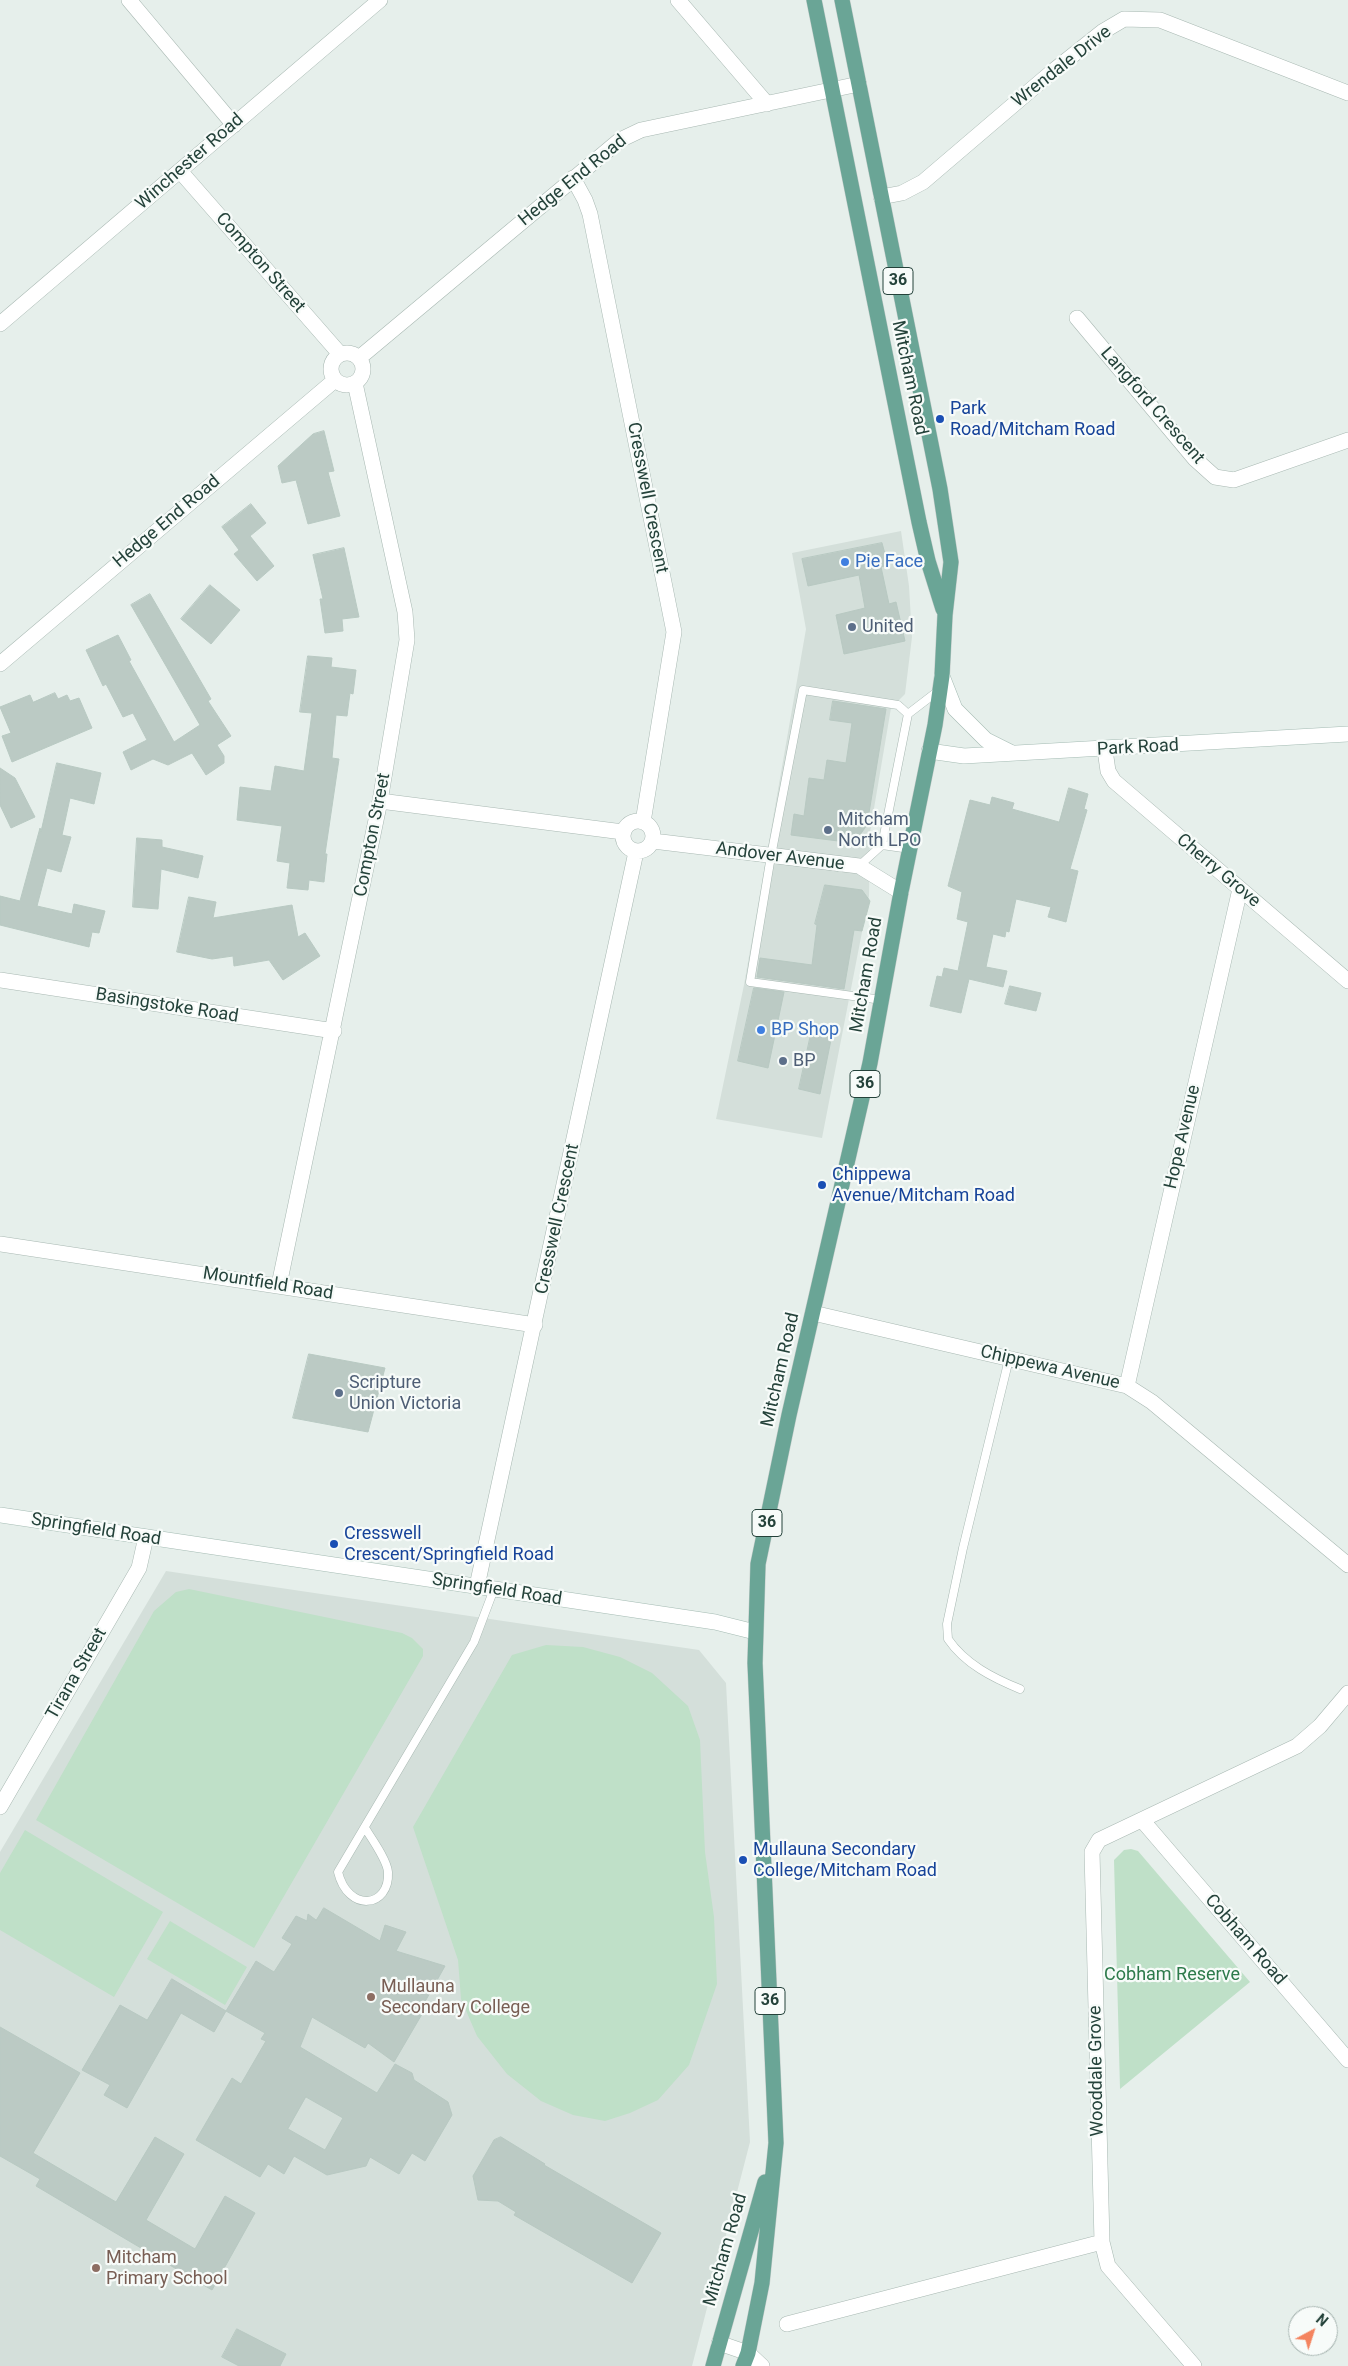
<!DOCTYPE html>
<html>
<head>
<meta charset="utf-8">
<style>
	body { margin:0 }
	#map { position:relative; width:1348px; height:2366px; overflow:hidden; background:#e6efeb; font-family:Roboto,sans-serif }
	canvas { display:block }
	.north { position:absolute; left:1288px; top:2306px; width:50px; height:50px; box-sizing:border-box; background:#f7fbf9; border:1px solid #a3b1ad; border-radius:50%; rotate:40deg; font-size:14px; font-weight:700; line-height:20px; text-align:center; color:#24423a }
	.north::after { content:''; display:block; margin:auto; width:18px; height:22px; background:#f4845f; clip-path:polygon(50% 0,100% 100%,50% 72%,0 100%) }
</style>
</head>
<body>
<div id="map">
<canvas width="1348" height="2366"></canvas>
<div class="north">N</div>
</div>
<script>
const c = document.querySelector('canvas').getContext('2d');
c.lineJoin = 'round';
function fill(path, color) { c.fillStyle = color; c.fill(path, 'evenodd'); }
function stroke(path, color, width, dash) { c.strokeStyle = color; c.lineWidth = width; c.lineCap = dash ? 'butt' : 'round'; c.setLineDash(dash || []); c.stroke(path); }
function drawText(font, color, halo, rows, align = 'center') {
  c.font = font + ' Roboto,sans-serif'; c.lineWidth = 4.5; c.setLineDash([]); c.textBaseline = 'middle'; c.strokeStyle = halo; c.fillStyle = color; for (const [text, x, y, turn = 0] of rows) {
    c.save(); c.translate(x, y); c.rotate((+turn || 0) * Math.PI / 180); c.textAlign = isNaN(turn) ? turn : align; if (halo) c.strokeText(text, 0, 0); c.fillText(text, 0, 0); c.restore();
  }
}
fill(new Path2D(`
	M901,531L909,586L912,637L905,694L891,708L870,832L869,896L822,1138L716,1119L744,985L806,629L792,553Z
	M166,1571L699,1650L726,1683L750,2142L692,2366H0V1852Z`), '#d4dfda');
fill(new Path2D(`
	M189,1589L402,1633L412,1638L423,1649V1656L254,1948L36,1820L154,1611L176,1592Z
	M546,1645L583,1647L620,1657L652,1673L688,1706L700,1740L705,1852L714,1917L717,1984L689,2065L658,2100L630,2113L605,2121L573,2115L541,2101L507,2074L477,2036L461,1999L458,1960L413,1827L512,1655Z
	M25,1830L163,1912L114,1997L0,1930V1873Z
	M1131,1849L1138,1851L1250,1982L1120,2089L1114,1860L1124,1850Z
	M170,1921L247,1967L225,2005L147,1959Z`), '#bfe0c8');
const building = new Path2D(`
	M324,431L334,471L328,472L340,516L308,524L296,480L282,483L278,466L313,434Z
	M251,504L266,523L250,536L274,566L257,581L234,554L239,550L222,527Z
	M882,543L888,565L881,567L889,604L896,602L905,641L844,654L836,615L865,608L859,575L808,586L802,559Z
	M344,548L359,617L342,619L343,631L325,633L320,599H323L313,555Z
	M210,585L240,610L211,644L181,619Z
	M150,594L211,699L208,701L231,736L217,745L224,756V763L206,775L192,753L168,765L153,759L131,770L123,752L147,740L133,713L123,717L106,684L103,686L86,650L118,635L131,660L129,661L174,742L200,725L131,605Z
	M308,656L332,658L331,667L356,670L353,694L350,693L347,716L336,715L332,758L339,759L325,854H327L324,882L309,880L308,890L287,888L290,863L277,861L282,826L237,820L240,787L271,791L275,766L304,771L312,713L300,712Z
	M55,693L58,699L67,695L70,701L79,698L92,728L12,762L2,736L11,733L0,707L30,695L33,702Z
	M833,701L886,709L867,825L854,843L791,835L794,814L804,816L809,778L824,780L827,760L846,763L852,723L830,720Z
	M57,763L101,773L94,804L70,798L62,835L71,837L61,872L47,868L37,906L72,914L74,904L105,911L99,933L92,932L89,947L0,925V896L20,901L40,828L41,831Z
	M0,768L15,778L35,817L11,828L0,805Z
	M1069,788L1088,794L1084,809L1087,810L1070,869L1078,871L1066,922L1048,917L1051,907L1016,899L1009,932L1006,931L1005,937L993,934L986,967L1007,971L1003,987L969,979L961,1013L930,1006L937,976L942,977L944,968L958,971L968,922L957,919L962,892L948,886L970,800L990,805L992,797L1014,803L1012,809L1059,822Z
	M137,838L162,840V847L203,856L198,878L161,869L158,909L133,907Z
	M825,885L862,890L870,901L862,931L854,930L844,989L757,977L760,958L812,965L817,925L815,924Z
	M189,897L216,902L213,918L292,905L298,937L305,933L320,956L283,980L269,960L234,966L233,956L212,959L177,952Z
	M1010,986L1041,993L1036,1011L1005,1004Z
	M754,988L784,992L768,1068L738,1061Z
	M813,1025L833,1030L820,1094L799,1089Z
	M309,1354L385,1368L368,1432L293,1418Z
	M324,1908L380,1941L385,1925L406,1932L396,1951L445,1966L422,2007L425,2009L394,2062L368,2043L365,2048L312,2017L300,2047L377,2093L395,2064L412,2073L414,2080L448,2102L452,2115L425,2161L412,2153L399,2174L370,2157L366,2166L327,2175L294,2156L284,2174L268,2164L260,2177L196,2140L232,2078L241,2084L266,2041L261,2039L265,2033L226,2011L256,1961L274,1972L292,1944L282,1938L296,1916L307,1921L308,1914L316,1920ZM306,2097L343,2118L325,2150L288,2129Z
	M172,1979L226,2011L214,2032L181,2013L127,2108L104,2095L110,2085L82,2070L120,2005L147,2020Z
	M0,2027L80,2073L33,2153L116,2202L155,2137L184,2154L146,2220L195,2249L225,2196L255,2213L212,2290L36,2186L40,2179L0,2156Z
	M501,2137L545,2164L544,2165L661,2233L632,2283L514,2215L516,2212L498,2201L478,2200L473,2176L494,2140Z
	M237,2329L286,2354L280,2366H239L222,2357Z`);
fill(building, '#bbcac4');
stroke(building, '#b8c9c2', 1);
const lane = new Path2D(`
	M882,845L910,849
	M859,866L882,845L908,714L938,691
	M882,1000L750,982L771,856L803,690L898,705L908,714
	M1009,1359L963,1548L947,1624L948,1639C965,1664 993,1678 1020,1689
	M365,1828C372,1839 387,1860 388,1872C390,1908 348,1913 338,1872L474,1642L494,1589`);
const street = new Path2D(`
	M129,0L234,125
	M678,0L767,104
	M180,171L340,354
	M573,178L585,200L590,214L674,632L643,822
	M881,197L902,193L923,182L1053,71L1102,32L1124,19L1160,20L1348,93
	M1077,318L1195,459L1215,477L1234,480L1348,440
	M0,324L380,0
	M331 369a16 16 0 1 1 32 0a16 16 0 1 1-32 0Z
	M359,358L620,140L641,130L859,84
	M0,664L335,380
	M1105,750L1108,771L1114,781L1348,981
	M380,801L623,832
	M623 836a15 15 0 1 1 30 0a15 15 0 1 1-30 0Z
	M653,841L859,866L901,892
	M0,980L334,1031
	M0,1244L535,1325
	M279,1285L380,801L407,640L405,612L355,383
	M813,1313L1127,1386L1152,1402L1348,1565
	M1127,1386L1240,889
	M477,1586L636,852
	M0,1807L139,1568L146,1537
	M1142,1820L1348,2060
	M1102,2242L1108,2266L1194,2366
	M787,2324L1102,2242L1092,1852L1099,1840L1297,1746L1320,1726L1348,1693
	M719,2343L748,2353L762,2366`);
const secondary = new Path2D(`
	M942,676L955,709L986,740L1012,753
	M929,751L964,756L1348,734
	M0,1515L715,1622L755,1632`);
const primary = new Path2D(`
	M814,0L919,522L928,561L943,609
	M713,2366L765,2182
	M743,2366L748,2353L762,2283L776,2143L755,1663L758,1564L789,1415L870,1063L901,892L935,725L942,676L945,615L951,562L940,489L842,0`);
stroke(lane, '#a8b8b2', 9);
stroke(street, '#a8b8b2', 16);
stroke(secondary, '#a4bbb3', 16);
stroke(primary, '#c2cac8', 16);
stroke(lane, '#fff', 8);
stroke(street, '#fff', 15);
stroke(secondary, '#fff', 15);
stroke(primary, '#6aa596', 15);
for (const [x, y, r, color] of [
	[940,419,5,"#1a4fb4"],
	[845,562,5,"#3f7fe0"],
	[852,627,5,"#5c6f8a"],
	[828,830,5,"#5c6f8a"],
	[761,1030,5,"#3f7fe0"],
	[783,1061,5,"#5c6f8a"],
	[822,1185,5,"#1a4fb4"],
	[339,1393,5,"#5c6f8a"],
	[334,1544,5,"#1a4fb4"],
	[743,1860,5,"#1a4fb4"],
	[371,1997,5,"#8d6e63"],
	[96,2268,5,"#8d6e63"]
]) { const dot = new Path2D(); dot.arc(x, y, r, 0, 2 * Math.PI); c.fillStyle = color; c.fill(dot); stroke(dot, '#f7fbf9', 2); }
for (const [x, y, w] of [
	[898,281,30],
	[865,1084,30],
	[767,1523,30],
	[770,2001,30]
]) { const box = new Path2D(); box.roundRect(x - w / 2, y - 13.5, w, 27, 4); c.fillStyle = '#f7fbf9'; c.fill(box); stroke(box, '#24423a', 1); }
drawText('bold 16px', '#24423a', null, [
	["36",898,281],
	["36",865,1084],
	["36",767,1523],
	["36",770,2001]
]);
drawText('18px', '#24423a', '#f7fbf9', [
	["Wrendale Drive",1062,67,-38],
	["Winchester Road",190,162,-41],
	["Hedge End Road",573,181,-39],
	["Compton Street",260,263,49],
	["Mitcham Road",909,378,78],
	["Langford Crescent",1152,406,49],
	["Cresswell Crescent",647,498,79],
	["Hedge End Road",167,522,-40],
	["Park Road",1138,748,-3],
	["Compton Street",373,835,-79],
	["Andover Avenue",780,857,7],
	["Cherry Grove",1218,871,40],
	["Mitcham Road",867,975,-80],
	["Basingstoke Road",167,1006,9],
	["Hope Avenue",1183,1137,-77],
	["Cresswell Crescent",558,1219,-78],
	["Mountfield Road",268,1284,9],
	["Chippewa Avenue",1050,1368,13],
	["Mitcham Road",781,1370,-77],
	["Springfield Road",96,1530,9],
	["Springfield Road",497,1590,9],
	["Tirana Street",77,1674,-60],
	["Cobham Road",1245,1940,49],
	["Wooddale Grove",1097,2071,-91],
	["Mitcham Road",726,2250,-74]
]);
drawText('18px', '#164399', '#f7fbf9', [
	["Park",950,409],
	["Road/Mitcham Road",950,430],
	["Chippewa",832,1175],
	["Avenue/Mitcham Road",832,1196],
	["Cresswell",344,1534],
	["Crescent/Springfield Road",344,1555],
	["Mullauna Secondary",753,1850],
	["College/Mitcham Road",753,1871]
], 'left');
drawText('18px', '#366cbe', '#f7fbf9', [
	["Pie Face",855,562],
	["BP Shop",771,1030]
], 'left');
drawText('18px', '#4e5e75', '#f7fbf9', [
	["United",862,627],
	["Mitcham",838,820],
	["North LPO",838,841],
	["BP",793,1061],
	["Scripture",349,1383],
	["Union Victoria",349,1404]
], 'left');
drawText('18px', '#2d7a4b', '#f7fbf9', [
	["Cobham Reserve",1172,1975]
]);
drawText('18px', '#785e54', '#f7fbf9', [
	["Mullauna",381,1987],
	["Secondary College",381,2008],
	["Mitcham",106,2258],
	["Primary School",106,2279]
], 'left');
</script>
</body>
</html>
